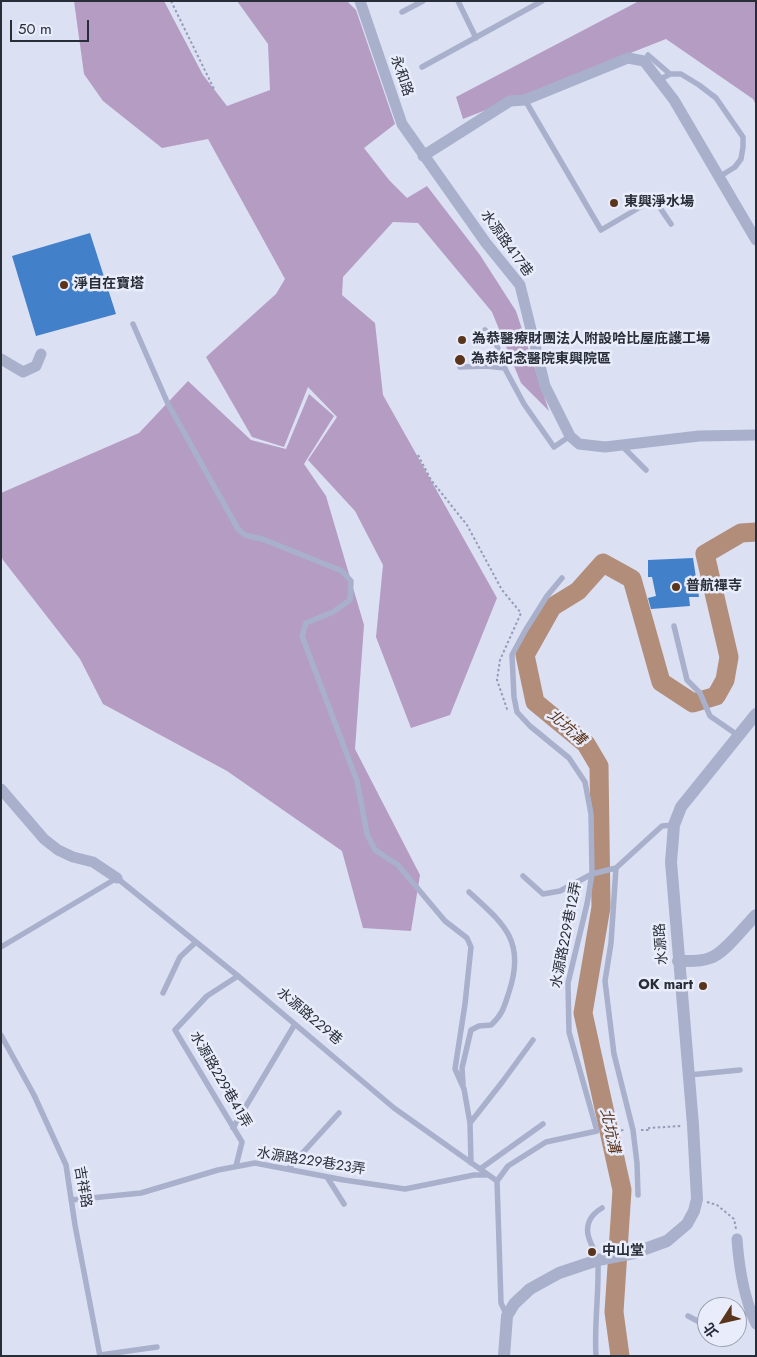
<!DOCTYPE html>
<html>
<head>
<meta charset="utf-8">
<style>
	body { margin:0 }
	#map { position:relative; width:757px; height:1357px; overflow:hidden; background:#dce0f3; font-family:Jost,"Noto Sans TC",sans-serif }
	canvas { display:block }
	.frame { position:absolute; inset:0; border:2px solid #282e38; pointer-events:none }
	.north { position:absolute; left:697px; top:1297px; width:50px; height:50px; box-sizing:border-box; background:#e9ecfa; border:1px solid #9ca0ac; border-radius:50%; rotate:235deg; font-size:14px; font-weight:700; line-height:20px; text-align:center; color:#282e38 }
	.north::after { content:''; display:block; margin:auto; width:18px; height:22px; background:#5b341c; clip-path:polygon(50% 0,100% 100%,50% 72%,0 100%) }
	.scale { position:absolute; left:10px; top:20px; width:79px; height:22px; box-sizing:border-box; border:2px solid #282e38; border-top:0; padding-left:6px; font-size:15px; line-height:18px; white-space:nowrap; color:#282e38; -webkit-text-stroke:4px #e9ecfa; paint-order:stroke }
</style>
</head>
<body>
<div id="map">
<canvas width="757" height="1357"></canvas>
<div class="frame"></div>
<div class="north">北</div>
<div class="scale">50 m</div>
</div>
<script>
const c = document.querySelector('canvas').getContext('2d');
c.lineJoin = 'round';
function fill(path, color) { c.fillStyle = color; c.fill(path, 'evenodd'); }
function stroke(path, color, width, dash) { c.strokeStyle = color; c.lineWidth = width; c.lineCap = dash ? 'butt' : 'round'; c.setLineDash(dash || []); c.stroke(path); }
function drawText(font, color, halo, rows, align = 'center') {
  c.font = font + ' Jost,"Noto Sans TC",sans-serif'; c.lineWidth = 5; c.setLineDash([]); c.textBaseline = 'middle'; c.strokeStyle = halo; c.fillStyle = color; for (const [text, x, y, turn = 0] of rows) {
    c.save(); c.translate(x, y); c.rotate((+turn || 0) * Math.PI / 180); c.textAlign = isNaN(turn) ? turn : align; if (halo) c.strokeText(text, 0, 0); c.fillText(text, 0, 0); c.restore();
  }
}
fill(new Path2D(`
	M74,1H164L203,75L227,106L270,90L268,44L237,1H347L356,10L395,124L364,148L389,180L407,198L427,186L480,255L516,311L549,411L521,383L492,312L418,223L393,222L343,277L342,295L375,323L383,395L497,598L450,715L411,728L376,637L383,565L355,511L308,460L337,417L308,387L284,447L252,437L206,357L276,294L285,279L208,139L162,148L103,101L84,74Z
	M639,1H756V105L753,99L666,39L463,119L456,97Z
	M188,381L251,440L286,449L309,394L334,416L304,464L326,496L364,625L355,749L420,875L411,931L363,928L342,851L227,771L103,704L80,659L3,560L1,555V493L139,433Z`), '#b59cc3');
stroke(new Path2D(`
	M620,1356L614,1312L622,1190L583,1013L601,907L599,766L586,744L535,702L525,655L552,607L578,591L603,563L632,579L661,682L693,703L716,696L725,680L729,657L705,554L741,533L756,532`), '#b18d7a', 19);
fill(new Path2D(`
	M90,233L116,314L36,336L12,256Z
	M693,558L699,597H689L690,606L651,609L648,598L656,596L652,577H648V560Z`), '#4380ca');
stroke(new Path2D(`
	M171,1L215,91
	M418,455L431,480L467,525L502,590L521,613L500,660L497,680L507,709L509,710
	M641,1130H650L649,1128L681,1126
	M606,1131L626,1130
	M707,1202L717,1205L734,1219L736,1229`), '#929cb8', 2, [2.5, 2.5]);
stroke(new Path2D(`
	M458,1L476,38
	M402,12L423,1
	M648,55L670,74
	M422,67L542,1
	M659,80L670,74H681L699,85L716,98L743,137V147L741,159L735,167L719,177
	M525,100L601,230L654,199L671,224
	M133,324L168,404L238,529L245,535L265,540L342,571L351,581L350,600L333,612L306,623L302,636L357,781L367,834L375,850L398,865L445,921L467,938L471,947L465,1004L455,1069L464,1089L470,1123L471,1163
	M485,330L495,339L503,365L524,404L554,447L570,436
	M460,367L486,366L505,368
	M622,446L646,470
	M674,626L687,680L700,693L710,716L739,736
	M523,876L543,894L560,891L592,874L616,868
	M1,947L117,878L238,976L394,1108L497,1181L501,1303L507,1316
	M163,993L180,957L196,942
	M1,1035L34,1095L66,1165L75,1225L100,1356
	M689,1075L740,1070
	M463,1084L462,1068L471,1030L479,1026L491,1025C503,1014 504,1007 509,992C526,941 504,924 469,892
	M470,1123L503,1081L533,1040
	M233,1128L295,1024
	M236,1166L242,1142L175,1030L207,996L238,976
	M288,1169L339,1113
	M480,1169L543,1124
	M327,1177L344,1204
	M497,1181L508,1166L546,1142L597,1131L569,1032L568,983L587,904L592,874L591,814L585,782L569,758L530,726L517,712L514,697L512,655L525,631L547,596L562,578
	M638,1195L637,1163L633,1130L614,1054L605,981L611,943L616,868L662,826L674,825
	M71,1200L141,1193L218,1170L255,1163L344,1180L405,1189L474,1175H488
	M688,1316L707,1326
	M737,1318L750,1311
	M100,1355L157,1347
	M596,1356C594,1325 599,1294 598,1263C597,1250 583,1237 589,1222C591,1216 597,1211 602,1208`), '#a8b0cc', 5.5);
stroke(new Path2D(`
	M360,1L402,124L486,243L520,285L545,386L570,436L579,444L605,447L699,436L756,435
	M423,156L510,101L525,100L628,58L644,61L674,100L756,240
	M1,359L23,372L36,366L41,354
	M1,789L44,839L58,850L73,857L93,862L117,878
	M737,1239C739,1268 744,1298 756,1324`), '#a8b0cc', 11);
stroke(new Path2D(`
	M678,961C689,961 700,962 710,958C724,954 745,926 756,915
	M504,1356L507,1316L514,1304L530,1289L559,1273L598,1260L634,1253L667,1241L687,1224L694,1211L697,1199L693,1125L671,862L674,825L681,807L756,714`), '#a8b0cc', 12);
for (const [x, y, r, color] of [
	[614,203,5,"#5b341c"],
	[64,285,5,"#5b341c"],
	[462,340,5,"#5b341c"],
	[460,360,6,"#5b341c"],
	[676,587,5,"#5b341c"],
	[703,986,5,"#5b341c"],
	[592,1252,5,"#5b341c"]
]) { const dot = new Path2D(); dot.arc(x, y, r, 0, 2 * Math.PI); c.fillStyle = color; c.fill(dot); stroke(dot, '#e9ecfa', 2); }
drawText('14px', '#282e38', '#e9ecfa', [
	["永和路",401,76,71],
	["水源路417巷",506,244,54],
	["水源路229巷12弄",567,935,-79],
	["水源路",662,944,-94],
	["水源路229巷",309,1017,40],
	["水源路229巷41弄",220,1080,60],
	["水源路229巷23弄",311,1162,9],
	["吉祥路",82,1187,80]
]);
drawText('bold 14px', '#282e38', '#e9ecfa', [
	["東興淨水場",624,203],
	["淨自在寶塔",74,285],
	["為恭醫療財團法人附設哈比屋庇護工場",472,340],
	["為恭紀念醫院東興院區",471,360],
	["普航禪寺",686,587],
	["OK mart",693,986,"right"],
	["中山堂",602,1252]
], 'left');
drawText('italic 15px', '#5b341c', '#e9ecfa', [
	["北坑溝",566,728,41],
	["北坑溝",609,1131,78]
]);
</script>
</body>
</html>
